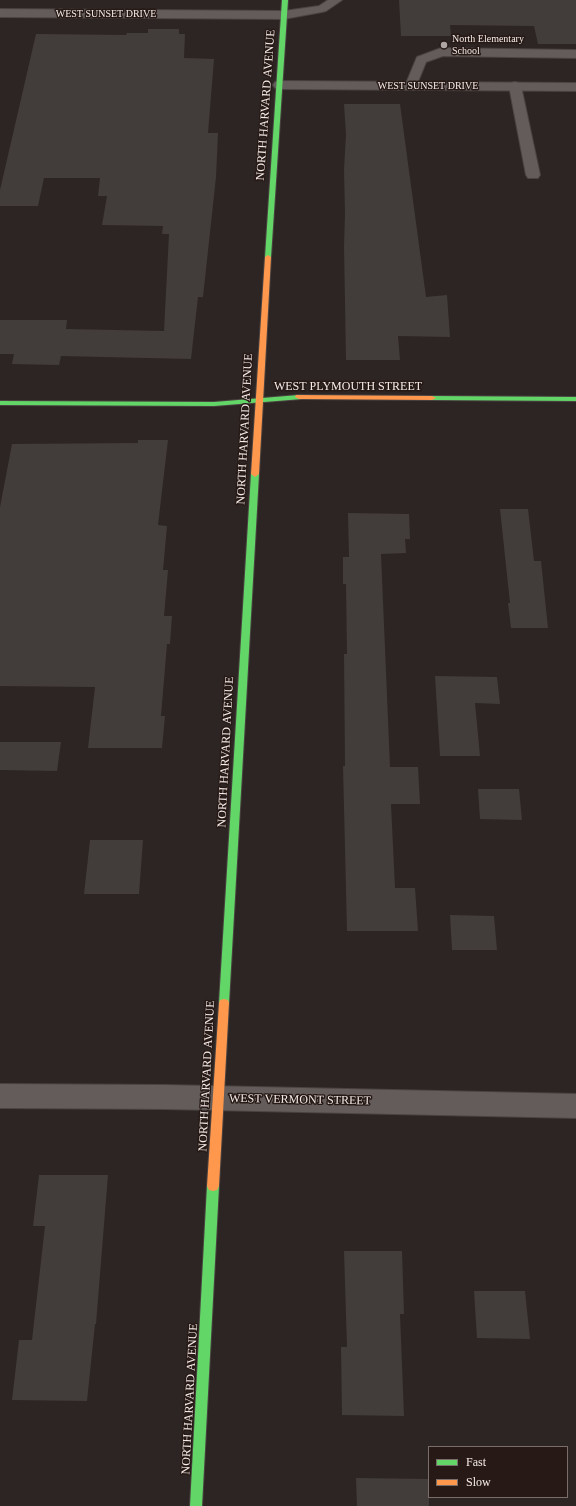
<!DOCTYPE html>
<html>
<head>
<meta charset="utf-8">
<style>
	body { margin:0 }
	#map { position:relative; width:576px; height:1506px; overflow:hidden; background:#2d2523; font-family:Georgia,serif }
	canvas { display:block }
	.legend { position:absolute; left:428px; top:1446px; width:140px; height:52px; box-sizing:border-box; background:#271a16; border:1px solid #796e6a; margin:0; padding:5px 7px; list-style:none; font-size:12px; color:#f5ebe8 }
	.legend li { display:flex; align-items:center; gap:8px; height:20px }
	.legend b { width:20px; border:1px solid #796e6a }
</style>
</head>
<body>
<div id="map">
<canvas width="576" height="1506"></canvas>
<ul class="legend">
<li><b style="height:5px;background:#63d668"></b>Fast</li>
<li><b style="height:5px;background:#ff974d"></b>Slow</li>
</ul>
</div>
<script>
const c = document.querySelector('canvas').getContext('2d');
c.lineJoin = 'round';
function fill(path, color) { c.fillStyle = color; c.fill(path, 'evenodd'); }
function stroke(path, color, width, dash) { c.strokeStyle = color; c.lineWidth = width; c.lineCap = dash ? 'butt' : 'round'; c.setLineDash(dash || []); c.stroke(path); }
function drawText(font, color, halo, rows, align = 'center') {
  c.font = font + ' Georgia,serif'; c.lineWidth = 3; c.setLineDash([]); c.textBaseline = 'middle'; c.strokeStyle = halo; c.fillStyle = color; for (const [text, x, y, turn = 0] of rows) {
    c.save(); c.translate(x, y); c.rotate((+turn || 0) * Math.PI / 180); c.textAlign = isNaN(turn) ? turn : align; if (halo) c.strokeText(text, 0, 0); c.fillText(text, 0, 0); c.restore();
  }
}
fill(new Path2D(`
	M399,0H576V44H538L534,26L450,25L451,36H401Z
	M148,29H179V34H185L184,58L214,59L208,133H218L216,177L203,297H198L191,359L61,356L59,365L12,364L14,354H0V320H67L66,329L164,331L169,234H162L163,226L102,225L107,196H98L100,178H44L38,206H0V190L36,34L126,35L127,33H148Z
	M344,104H400L426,297L447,295L450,337L398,336L400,360H346L344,246L345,214L344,170L346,134Z
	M138,440H168L158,525L167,526L163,570H168L164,616H172L170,644H167L161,716H165L162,748H88L95,687L0,686V507L12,444L138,443Z
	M500,509H528L534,561H541L548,628H511L508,603H510Z
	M348,513L409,514L410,539H405L406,553L381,554L390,767H418L420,804H391L395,888H415L418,931H347L343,766H345L344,654H347L346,584H343V557H349Z
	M435,676L497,677L500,704L475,703L480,756H440Z
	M0,742H61L57,771L0,770Z
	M478,789H519L522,820L480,819Z
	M90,840H143L139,894H84Z
	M450,915L494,916L497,950H452Z
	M39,1175H108L96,1324H95L87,1401L12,1400L19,1340H32L45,1226H33Z
	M344,1251H402L404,1314H400L404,1416L342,1415L341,1347H347Z
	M474,1291H525L530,1339L477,1338Z
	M356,1478L429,1479V1506H357Z`), '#423c3b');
const lane = new Path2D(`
	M328,0H342L326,11L322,12L284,19L280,17L278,15L280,13L284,11L319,6Z
	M441,48L576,50V58L443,56L426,62L415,89H407L405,86L417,57Z
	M515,82L519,83L521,86L540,175L538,178H528L526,175L509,86L511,83Z`);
const street = new Path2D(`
	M0,9L284,11L289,12L291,15L289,18L284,19L0,17Z
	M280,81L576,83V91L280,89L275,88L273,85L275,82Z
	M0,1084L165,1085L576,1094V1118L165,1109L0,1108Z`);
const fast = new Path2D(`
	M282,0H288L271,257L268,259L265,257Z
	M299,395L303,397L302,399L214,406L0,405V401L214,402Z
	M429,396L576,397V401L432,400L428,398Z
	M255,471L259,474L229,1003L228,1006L224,1007L220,1006L219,1003L251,474Z
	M213,1181L217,1182L219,1186L202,1506H190L207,1186L209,1182Z`);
const slow = new Path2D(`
	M268,255L271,257L259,474L255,477L251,474L265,257Z
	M296,395L432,396L436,398L432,400L299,399L295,397Z
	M224,999L228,1000L229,1003L219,1186L217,1190L213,1191L209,1190L207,1186L219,1003L220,1000Z`);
stroke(lane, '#4a4341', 2);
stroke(street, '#4a4341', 2);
stroke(fast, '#4a4341', 2);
stroke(slow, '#4a4341', 2);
fill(lane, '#635c5a');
fill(street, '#635c5a');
fill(fast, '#63d668');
fill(slow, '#ff974d');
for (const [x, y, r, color] of [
	[444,45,4,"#afa6a3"]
]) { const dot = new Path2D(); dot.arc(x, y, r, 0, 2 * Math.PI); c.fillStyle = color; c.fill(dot); stroke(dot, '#271a16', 1.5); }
drawText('10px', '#f5ebe8', '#271a16', [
	["WEST SUNSET DRIVE",106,14],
	["WEST SUNSET DRIVE",428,86]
]);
drawText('10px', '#f5ebe8', '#271a16', [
	["North Elementary",452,39],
	["School",452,51]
], 'left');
drawText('12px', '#f5ebe8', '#271a16', [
	["NORTH HARVARD AVENUE",266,105,-86],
	["WEST PLYMOUTH STREET",348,387],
	["NORTH HARVARD AVENUE",245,429,-87],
	["NORTH HARVARD AVENUE",226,752,-87],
	["NORTH HARVARD AVENUE",207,1076,-87],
	["WEST VERMONT STREET",300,1100,1],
	["NORTH HARVARD AVENUE",190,1399,-87]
]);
</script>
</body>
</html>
